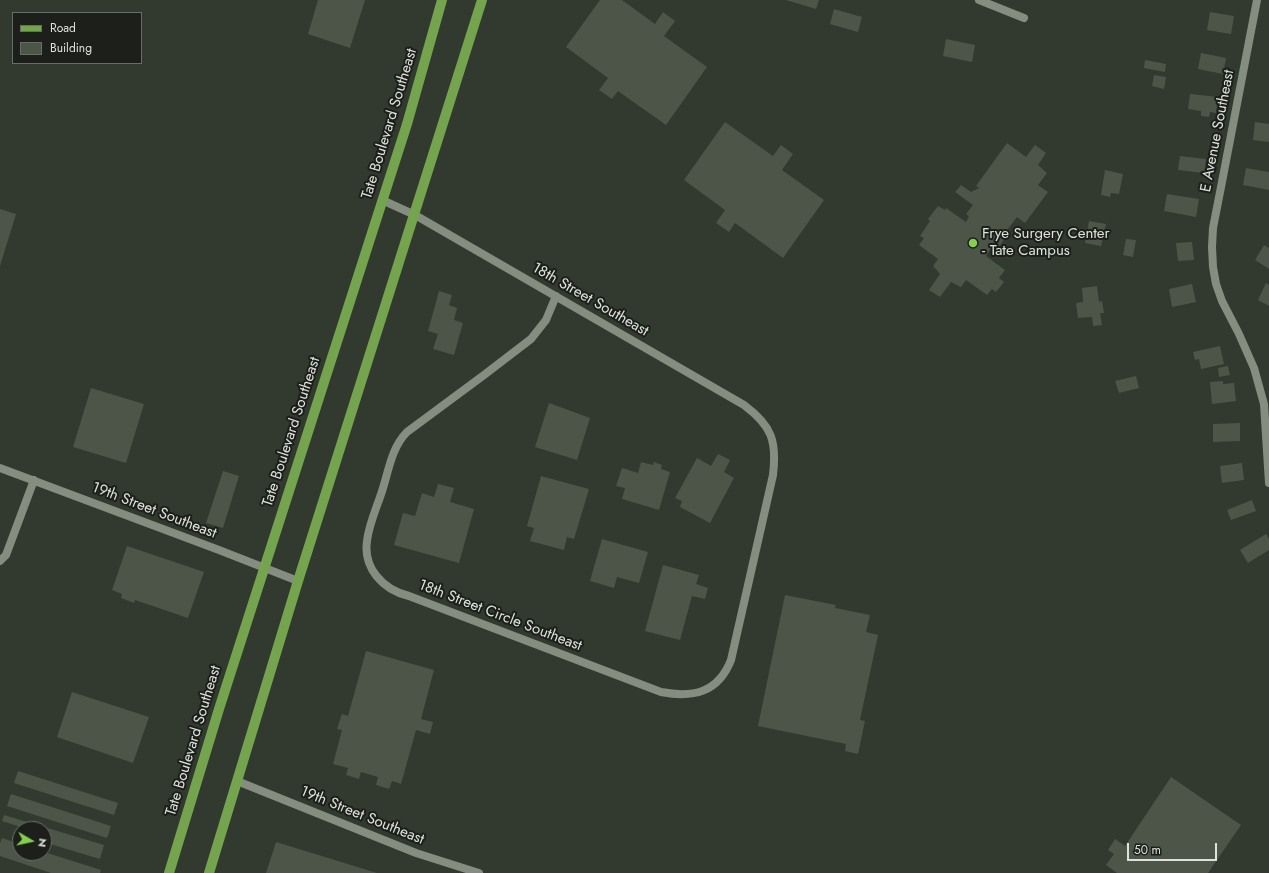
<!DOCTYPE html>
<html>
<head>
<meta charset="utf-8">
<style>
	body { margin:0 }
	#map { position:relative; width:1269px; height:873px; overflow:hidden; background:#32392e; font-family:Jost,sans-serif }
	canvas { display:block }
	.legend { position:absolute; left:12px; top:12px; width:130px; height:52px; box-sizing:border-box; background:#1c1f1a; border:1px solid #696d67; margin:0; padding:5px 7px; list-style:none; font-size:12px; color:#dde2db }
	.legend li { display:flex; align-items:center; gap:8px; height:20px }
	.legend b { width:20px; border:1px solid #696d67 }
	.north { position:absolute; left:12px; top:821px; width:40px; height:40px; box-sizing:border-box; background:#1c1f1a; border:1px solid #696d67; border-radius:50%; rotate:99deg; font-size:11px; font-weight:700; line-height:16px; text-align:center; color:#dde2db }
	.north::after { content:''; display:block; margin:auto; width:14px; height:18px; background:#84cf4d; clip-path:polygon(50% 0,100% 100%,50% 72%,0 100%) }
	.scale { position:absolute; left:1127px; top:843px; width:90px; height:18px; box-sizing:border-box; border:2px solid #dde2db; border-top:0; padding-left:5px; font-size:12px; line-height:14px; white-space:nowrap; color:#dde2db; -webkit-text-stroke:3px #1c1f1a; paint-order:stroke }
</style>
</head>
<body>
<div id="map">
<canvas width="1269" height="873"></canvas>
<ul class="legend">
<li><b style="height:5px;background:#75a44f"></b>Road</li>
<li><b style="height:11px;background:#4d5549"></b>Building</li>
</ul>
<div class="north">N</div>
<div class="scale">50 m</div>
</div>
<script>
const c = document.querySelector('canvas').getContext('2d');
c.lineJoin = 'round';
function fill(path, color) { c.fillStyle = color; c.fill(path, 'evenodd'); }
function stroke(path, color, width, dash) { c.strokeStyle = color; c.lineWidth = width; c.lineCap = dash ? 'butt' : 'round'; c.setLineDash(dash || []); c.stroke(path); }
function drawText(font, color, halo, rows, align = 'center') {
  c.font = font + ' Jost,sans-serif'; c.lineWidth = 4; c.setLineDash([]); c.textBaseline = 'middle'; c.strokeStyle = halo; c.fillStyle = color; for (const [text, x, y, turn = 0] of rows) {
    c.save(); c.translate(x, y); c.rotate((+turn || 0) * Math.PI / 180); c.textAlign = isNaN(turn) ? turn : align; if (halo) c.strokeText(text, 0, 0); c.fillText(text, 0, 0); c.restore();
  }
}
fill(new Path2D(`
	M318,0H365L350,48L308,34Z
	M600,0H622L655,24L663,12L675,21L664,36L707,67L666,125L618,91L612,99L599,90L608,78L566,47Z
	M786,0H819L816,9Z
	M834,9L862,17L858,32L830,24Z
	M1210,12L1234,16L1231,34L1207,30Z
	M946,39L975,45L972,62L943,56Z
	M1201,53L1226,58L1223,74L1198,69Z
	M1145,60L1166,64L1165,72L1144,68Z
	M1154,75L1166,77L1164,89L1152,86Z
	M1190,94L1218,97L1216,113L1210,112L1209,117L1201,116V111L1188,109Z
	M725,122L773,156L781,145L793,154L782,170L824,200L783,258L735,223L729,232L716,223L725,210L684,180Z
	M1255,122L1269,124V142L1253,140Z
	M1007,143L1026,157L1035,145L1046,153L1038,165L1047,173L1038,185L1048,192L1025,223L1017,217L1003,236L1005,238L995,253L990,250L986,256L1005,270L999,278L1004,282L996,292L992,289L987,295L966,280L961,287L951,282L940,297L929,290L940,274L933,266L938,259L919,245L924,238L920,236L930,221L928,219L938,206L945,210L946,208L966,222L969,216L966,214L973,205L955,192L961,185L971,192L979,188L976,186Z
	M1180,156L1206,159L1204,173L1178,170Z
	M1246,168L1269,172V190L1243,185Z
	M1105,170L1123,174L1119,194L1111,193L1110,197L1101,195Z
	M1167,194L1199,199L1196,217L1164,211Z
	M0,209L16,214L0,266Z
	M1089,221L1106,224L1101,246L1085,243Z
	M1126,239L1136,240L1133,257L1123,255Z
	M1192,242L1194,260L1178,261L1176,243Z
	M1264,245L1269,248V269L1255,260Z
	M1266,283L1269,285V306L1258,300Z
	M1192,284L1196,302L1172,307L1169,289Z
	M1097,286L1099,302L1102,301L1104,313H1100L1102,325L1093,326L1092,317L1078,318L1076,303L1083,302L1082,288Z
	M439,291L452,295L449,305L457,308L454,320L463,323L454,355L433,349L438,334L428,331Z
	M1220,346L1224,364L1201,369L1199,359L1195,360L1193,352Z
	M1228,366L1230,375L1219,377L1218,368Z
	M1136,376L1139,388L1119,393L1115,381Z
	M1223,381V384L1234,383L1236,401L1212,404L1210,382Z
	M91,388L144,404L126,463L73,447Z
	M549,403L590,418L577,460L535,447Z
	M1240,423V441L1213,442V424Z
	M718,454L730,460L724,472L734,478L710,523L680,507L682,501L675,498L697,458L711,466Z
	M641,462L653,465L654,462L662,465L661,469L670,472L659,510L622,499L625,488L616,486L622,468L638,473Z
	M1242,463L1244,480L1222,483L1220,466Z
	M223,471L239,476L223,528L206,523Z
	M541,476L589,489L574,539L567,537L564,550L530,541L534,528L527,526Z
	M438,484L454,488L450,502L474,509L459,563L394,545L403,513L415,516L422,493L434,497Z
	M1252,500L1256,511L1231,520L1227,510Z
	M1266,534L1269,539V550L1248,563L1240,550Z
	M602,539L648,552L639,583L617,577L614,588L590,581Z
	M127,546L204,572L188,618L135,600L134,603L121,598L122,594L112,590Z
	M663,565L699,575L696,584L708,588L705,599L692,596L680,640L645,631Z
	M785,595L836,605L835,608L870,615L866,632L878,635L860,720L865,721L858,754L845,751L846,744L758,726Z
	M366,651L434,670L421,719L433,722L430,734L416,730L401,784L392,781L389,789L376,785L378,777L361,772L359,779L346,775L348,768L333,764L342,730L337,729L342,714L348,716Z
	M72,692L149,717L133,763L57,737Z
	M18,771L118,803L114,815L14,783Z
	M1171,777L1241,825L1208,873H1117L1106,865L1114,854L1108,850L1115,839L1125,846Z
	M11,794L111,826L107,838L7,806Z
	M4,815L104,845L100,859L50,844L52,837L44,834V829H27L2,821Z
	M2,838L20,844V853H44V852L101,870L100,873H51L0,856V843Z
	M276,842L377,873H266Z`), '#4d5549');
stroke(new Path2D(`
	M979,0L1024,18
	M1257,0L1221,187L1213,228L1212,247L1213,267L1216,284L1222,301L1239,334L1254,368L1264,404L1269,483
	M382,200L415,215L744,405C772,426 777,441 773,475L731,660C718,693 693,698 661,692L409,596C383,590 363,568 367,541C369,523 378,505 383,488C389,469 392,447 407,432L484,375L531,339L546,320L556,296
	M0,468L219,550L298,581
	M0,561L6,555L34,480
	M237,781L416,853L479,873`), '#848d80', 8);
stroke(new Path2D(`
	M169,873L219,709L407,124L442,0
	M209,873L298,581L482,0`), '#75a44f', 10);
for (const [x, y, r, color] of [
	[973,243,5,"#84cf4d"]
]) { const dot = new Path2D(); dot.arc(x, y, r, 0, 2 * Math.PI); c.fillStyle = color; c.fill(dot); stroke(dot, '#1c1f1a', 1.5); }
drawText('15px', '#dde2db', '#1c1f1a', [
	["Tate Boulevard Southeast",390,124,-73],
	["E Avenue Southeast",1218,131,-79],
	["18th Street Southeast",590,300,30],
	["Tate Boulevard Southeast",292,432,-72],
	["19th Street Southeast",154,511,21],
	["18th Street Circle Southeast",500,616,21],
	["Tate Boulevard Southeast",194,741,-73],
	["19th Street Southeast",362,816,22]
]);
drawText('15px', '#dde2db', '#1c1f1a', [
	["Frye Surgery Center",982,234],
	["- Tate Campus",982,251]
], 'left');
</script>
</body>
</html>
